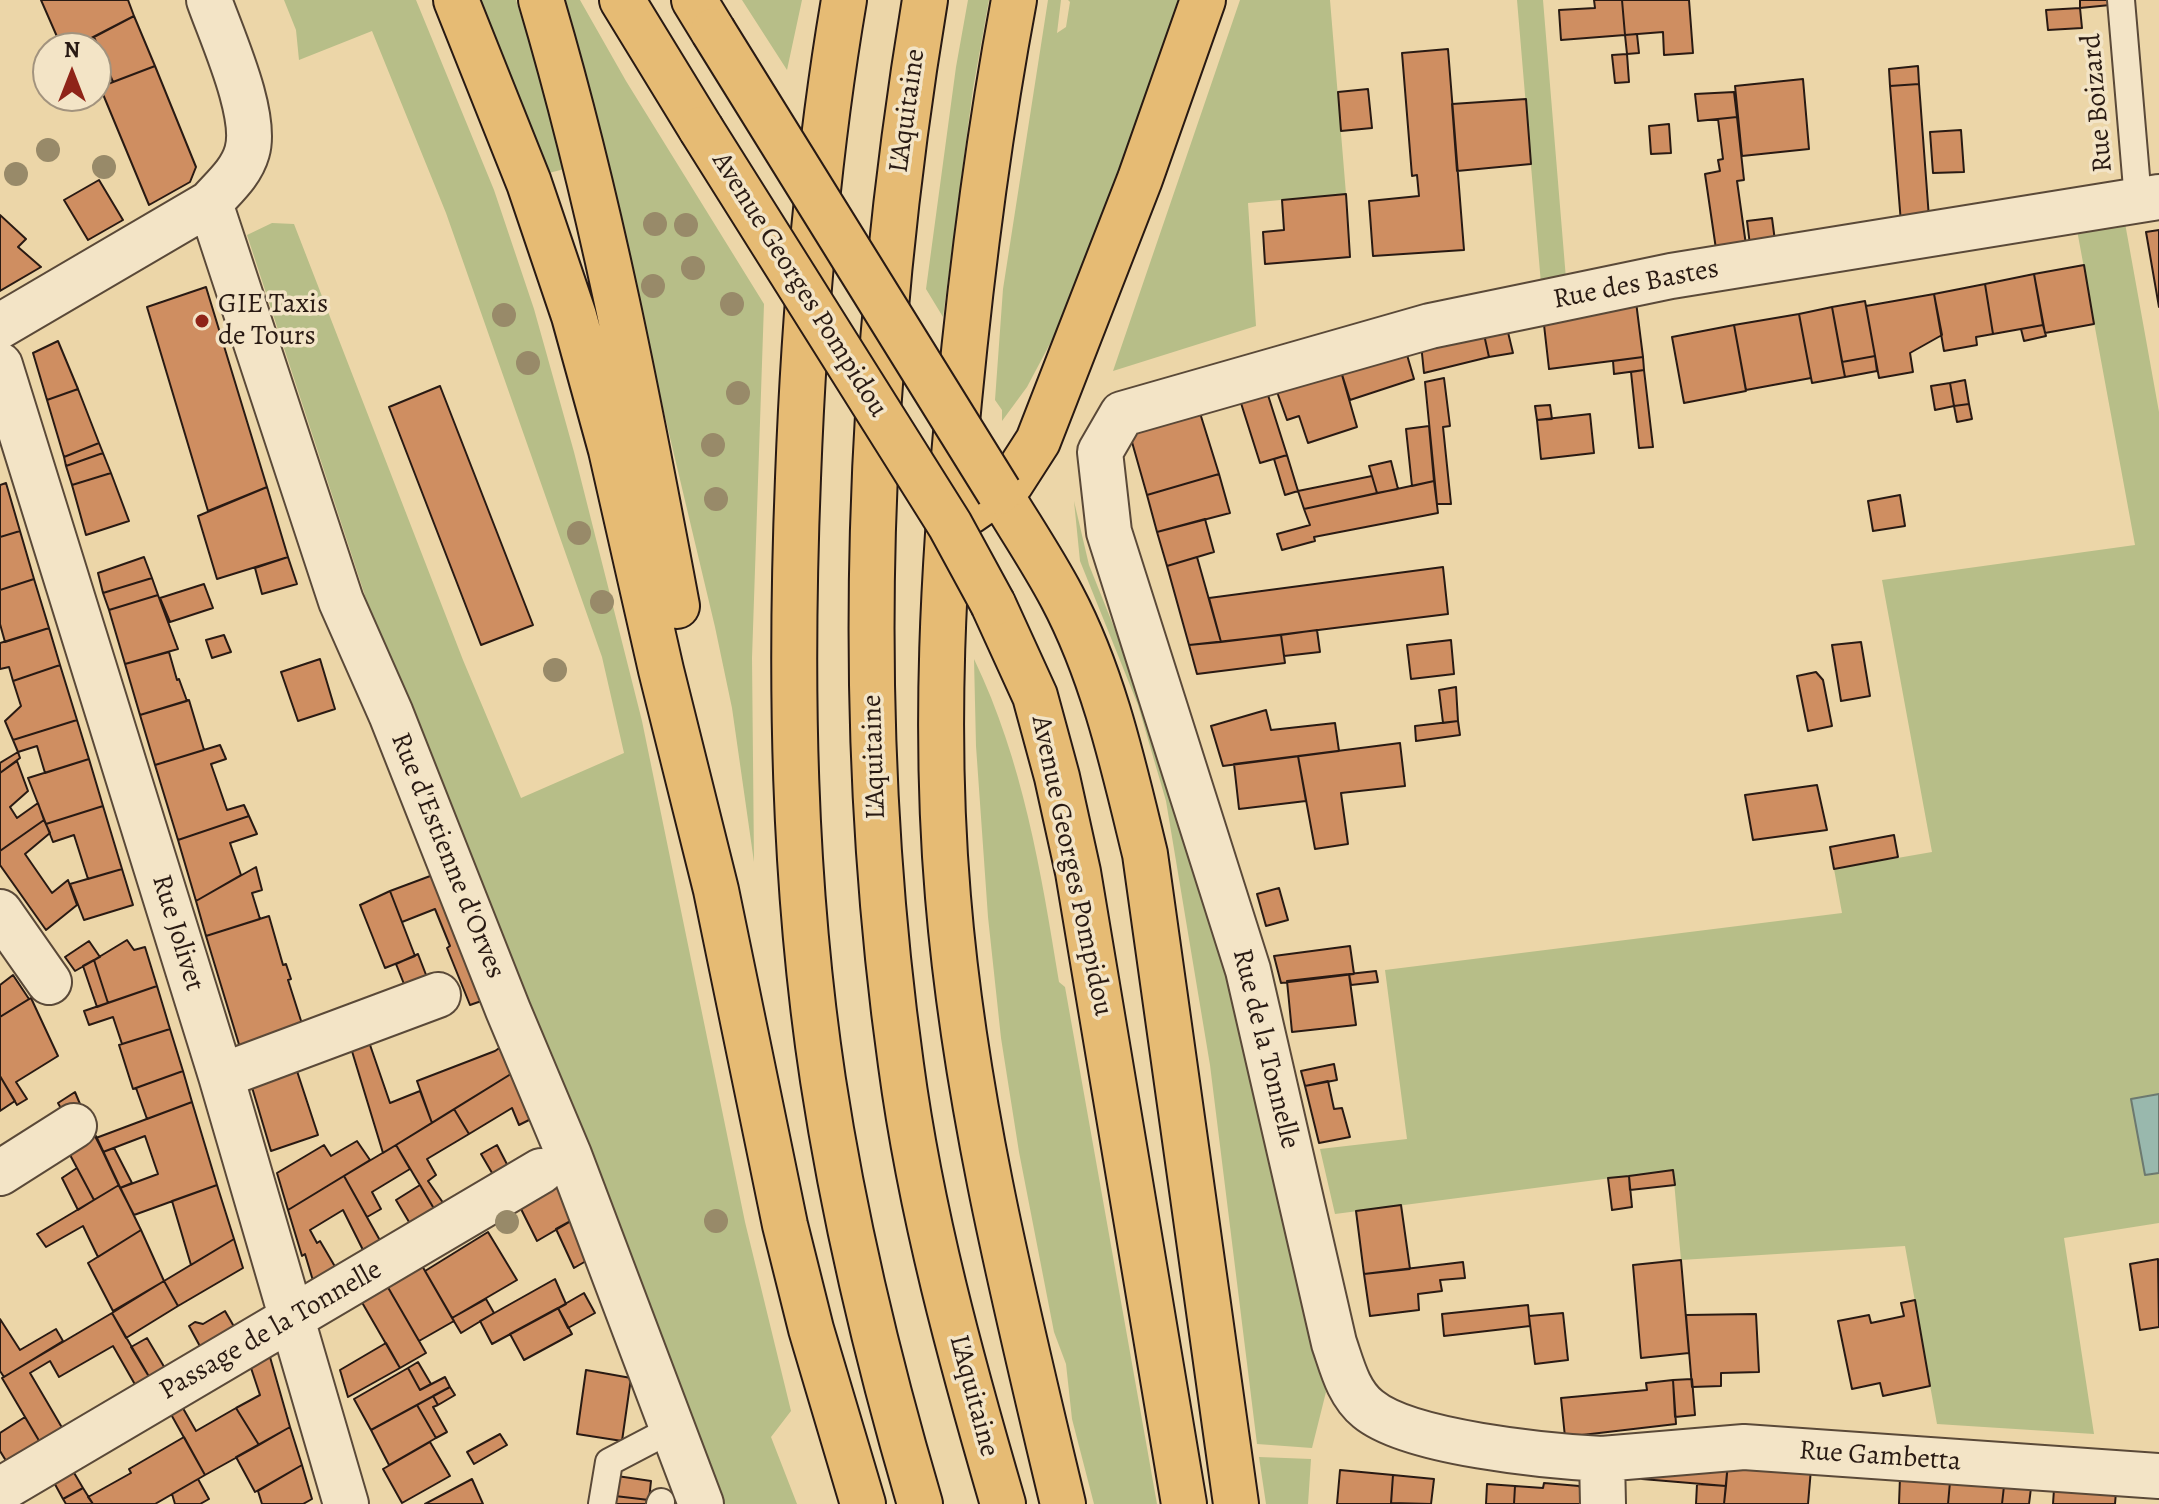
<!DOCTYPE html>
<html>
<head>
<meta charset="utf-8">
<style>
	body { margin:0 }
	#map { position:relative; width:2159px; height:1504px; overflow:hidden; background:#ecd6a8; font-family:Alegreya,serif }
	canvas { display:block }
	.north { position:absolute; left:32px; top:32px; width:80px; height:80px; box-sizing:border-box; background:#f3e4c6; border:2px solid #a2937e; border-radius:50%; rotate:0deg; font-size:22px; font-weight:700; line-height:32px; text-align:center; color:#291a13 }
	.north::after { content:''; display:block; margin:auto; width:28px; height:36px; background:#8f2418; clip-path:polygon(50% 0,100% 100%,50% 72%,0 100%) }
</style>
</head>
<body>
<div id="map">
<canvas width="2159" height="1504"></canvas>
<div class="north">N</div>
</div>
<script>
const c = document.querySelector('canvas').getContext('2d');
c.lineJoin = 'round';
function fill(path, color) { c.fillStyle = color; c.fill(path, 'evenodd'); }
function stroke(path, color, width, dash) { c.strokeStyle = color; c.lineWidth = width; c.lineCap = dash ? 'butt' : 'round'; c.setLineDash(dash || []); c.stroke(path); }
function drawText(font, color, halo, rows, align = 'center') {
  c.font = font + ' Alegreya,serif'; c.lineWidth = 7; c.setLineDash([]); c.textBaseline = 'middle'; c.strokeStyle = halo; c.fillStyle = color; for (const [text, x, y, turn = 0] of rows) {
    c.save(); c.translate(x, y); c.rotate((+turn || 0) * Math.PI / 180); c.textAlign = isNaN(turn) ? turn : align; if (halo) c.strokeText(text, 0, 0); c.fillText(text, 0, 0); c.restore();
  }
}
fill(new Path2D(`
	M284,0H416L494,190L534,309L574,452L642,721L745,1222L791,1411L771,1437L797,1504H711L372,617L247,235L272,223L294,224L463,660L521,798L624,753L602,657L446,213L372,31L299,60L296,30Z
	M480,0H516L568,168L549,173Z
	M559,0H580L626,81L764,304L752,658L754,862L732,708L715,627L620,227Z
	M742,0H802L787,70Z
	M968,0H989L973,89L943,317L926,289L956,67Z
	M1048,0H1061L1057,33L1066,27L1070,2L1068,0H1188L1053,338L1027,387L1002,421V410L995,400L1003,289Z
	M1240,0H1330L1346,194L1248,203L1256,326L1113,371Z
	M1517,0H1543L1566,279L1541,284Z
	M2125,223L2159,412V1223L2064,1238L2094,1434L1937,1424L1905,1246L1681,1260L1673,1170L1335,1214L1320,1149L1407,1139L1385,970L1842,913L1834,869L1932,852L1882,580L2135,545L2077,230Z
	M1074,501L1089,565L1153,724L1218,939L1326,1392L1312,1448L1257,1444L1210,1065L1166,801L1138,705L1080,561Z
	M974,659C1023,761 1041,871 1059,982L1065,987L1157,1504H1094L1072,1419L1066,1364L1054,1332L1019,1152L1001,1038L988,917L976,746Z
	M1259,1457L1311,1459L1308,1504H1266Z`), '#b7be88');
const water = new Path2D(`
	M2159,1094V1173L2145,1175L2131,1099Z`);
fill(water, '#99b8ad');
stroke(water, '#6c796f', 2);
const building = new Path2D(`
	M41,0H128L134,16L72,48H62Z
	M1594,0H1622L1625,35L1561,40L1559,10L1595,8Z
	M1622,0H1689L1693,53L1664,55L1663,32L1625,35Z
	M2080,0H2109L2110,5L2080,8Z
	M2080,8L2082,28L2048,30L2046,10Z
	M134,16L155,66L113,82L94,37Z
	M1637,34L1639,53L1627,54L1625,35Z
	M1448,49L1464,250L1373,256L1369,201L1419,196L1417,175L1412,176L1402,53Z
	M1627,54L1629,82L1615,83L1612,55Z
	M155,66L196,167L190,182L149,205L100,87Z
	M1918,66L1919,84L1890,86L1889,69Z
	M1803,79L1809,149L1742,156L1735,86Z
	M1919,84L1929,218L1901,223L1890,86Z
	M1368,89L1372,128L1341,131L1338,92Z
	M1734,92L1737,117L1698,121L1695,94Z
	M1526,99L1531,164L1457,171L1452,104Z
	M1737,117L1744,180L1737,181L1746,245L1716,249L1705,174L1720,171L1718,160L1723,159L1718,119Z
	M1669,124L1671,153L1651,154L1649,126Z
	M1961,130L1964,172L1933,173L1930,132Z
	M99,180L123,220L88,240L64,200Z
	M1346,194L1350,257L1265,264L1263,232L1284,230L1282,200Z
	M0,215L26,239L18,247L41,267L0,291Z
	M1772,218L1775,241L1750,245L1747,221Z
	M2159,230V307L2146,232Z
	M2084,265L2094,324L2045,333L2034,274Z
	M2034,274L2043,325L1993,334L1985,284Z
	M1985,284L1993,334L1976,337L1977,345L1944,351L1934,294Z
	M206,287L267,487L208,511L147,307Z
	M1635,294L1643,357L1549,369L1543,316Z
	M1934,294L1942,335L1910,353L1913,372L1879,378L1866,306Z
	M1865,301L1875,356L1842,362L1832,307Z
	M1832,307L1845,377L1812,383L1799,314Z
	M1799,314L1811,378L1746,390L1734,325Z
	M1506,324L1513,353L1489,357L1483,330Z
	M1734,325L1746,391L1684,403L1672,337Z
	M2043,325L2046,336L2024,341L2021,329Z
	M1483,330L1489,357L1424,373L1421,344Z
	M58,341L78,389L47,400L33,353Z
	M1405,348L1414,379L1350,400L1340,368Z
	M1875,356L1877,371L1845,377L1842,362Z
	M1643,357L1644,370L1614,374L1613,361Z
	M1340,368L1357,427L1308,443L1299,416L1287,420L1276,389Z
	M1644,370L1653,447L1639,448L1631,372Z
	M1444,378L1450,426L1443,427L1451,504H1437L1425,382Z
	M1965,380L1969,404L1954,406L1950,383Z
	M1950,383L1954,406L1935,410L1931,386Z
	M440,386L533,625L481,645L389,407Z
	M78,389L99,443L64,457L47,400Z
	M1267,392L1287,455L1260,463L1240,400Z
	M1969,404L1972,419L1957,422L1954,406Z
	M1550,405L1552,419L1537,420L1535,406Z
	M1200,413L1219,474L1147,495L1130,435Z
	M1590,414L1594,453L1541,459L1537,420Z
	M1429,426L1434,481L1412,486L1406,429Z
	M99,443L103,453L66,466L64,457Z
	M103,453L111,473L72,485L66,466Z
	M1287,455L1298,491L1285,495L1274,459Z
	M1391,461L1398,489L1377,493L1369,466Z
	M111,473L129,521L86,535L72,485Z
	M1219,474L1230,513L1157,532L1147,495Z
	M1372,476L1377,493L1304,509L1298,491Z
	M1434,481L1438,513L1314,537L1315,541L1282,550L1277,534L1310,525L1304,509Z
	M6,483L20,531L0,537V485Z
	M267,487L288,557L217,579L198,516Z
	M1900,495L1905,526L1873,531L1868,501Z
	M1205,519L1214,552L1167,566L1157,532Z
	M20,531L34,579L0,590V537Z
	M144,557L152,578L103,593L98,573Z
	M288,557L297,584L262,594L255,568Z
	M1197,557L1221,642L1189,645L1167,566Z
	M1443,567L1448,614L1221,642L1209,598Z
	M152,578L158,595L109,610L103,593Z
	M34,579L49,628L5,642L0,624V590Z
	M204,584L213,608L170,622L160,598Z
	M158,595L178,649L125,664L109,610Z
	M49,628L60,665L13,681L9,667L0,669V643Z
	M1317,630L1320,652L1284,656L1281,635Z
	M224,635L231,652L212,658L206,640Z
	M1281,635L1285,663L1197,674L1189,645Z
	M1451,640L1454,674L1411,679L1407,645Z
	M1861,642L1870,696L1841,701L1832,645Z
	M169,652L177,680L179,679L187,701L140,715L125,664Z
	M320,659L335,709L298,721L281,672Z
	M60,665L77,720L13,740L5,721L21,706L13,681Z
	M1816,672L1823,680L1832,726L1808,731L1797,676Z
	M1456,687L1458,721L1443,723L1439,690Z
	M189,700L204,750L155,765L140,715Z
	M1266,710L1271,730L1335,723L1339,751L1223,766L1211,726Z
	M77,720L89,759L45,773L37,746L18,752L13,740Z
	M1458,721L1460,735L1416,741L1415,726Z
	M1400,743L1405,786L1341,793L1348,844L1315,849L1298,756Z
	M220,745L226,759L211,764L227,810L244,805L249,816L178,840L155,765Z
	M18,752L20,758L0,773V763Z
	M1298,756L1306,801L1239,809L1234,764Z
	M89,759L103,806L46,824L28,778Z
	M17,761L28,791L10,807L17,818L38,803L44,820L0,851V773Z
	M1817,785L1827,830L1753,840L1745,795Z
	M103,806L122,869L88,879L74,835L53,842L46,824Z
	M249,816L257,834L230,843L241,875L196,901L178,840Z
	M44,820L50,833L25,854L52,893L68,880L77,905L46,930L0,865V851Z
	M1894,835L1898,857L1834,869L1830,847Z
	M256,867L262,890L252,893L260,919L206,936L196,901Z
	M122,869L133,905L84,920L70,884Z
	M441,872L490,998L470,1005L447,948L450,946L435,909L402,922L390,891Z
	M1279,888L1288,920L1266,926L1257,894Z
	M390,891L415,956L385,968L360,905Z
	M269,916L283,965L286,964L291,979L288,980L303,1027L241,1051L206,936Z
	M127,940L134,950L145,947L157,986L108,1003L94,960Z
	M89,941L100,957L75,971L65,957Z
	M1350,946L1354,974L1281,983L1274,956Z
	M418,954L428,980L406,989L396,964Z
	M94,960L108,1003L97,1007L83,966Z
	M1376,971L1378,982L1351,985L1349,974Z
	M1349,974L1356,1025L1292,1032L1287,981Z
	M13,975L29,999L0,1017V985Z
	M157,986L170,1029L122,1044L113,1017L89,1025L84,1011Z
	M31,998L58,1056L16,1082L27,1099L17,1105L0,1076V1017Z
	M170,1029L183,1071L133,1089L119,1045Z
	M369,1042L390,1103L420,1091L432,1123L383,1153L351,1048Z
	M508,1042L519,1069L432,1123L417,1081L495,1051Z
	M1334,1064L1337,1080L1305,1086L1301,1071Z
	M296,1068L318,1135L271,1151L251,1084Z
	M519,1069L537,1116L519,1125L512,1108L469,1134L454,1109Z
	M183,1071L192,1102L147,1119L136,1088Z
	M0,1076L15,1101L0,1111Z
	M1328,1081L1334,1109L1342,1108L1350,1137L1319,1143L1305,1086Z
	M75,1092L80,1104L64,1114L58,1103Z
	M192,1102L217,1185L134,1215L120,1188L158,1174L145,1136L103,1152L96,1138Z
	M454,1109L469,1134L427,1159L436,1175L428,1181L446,1207L436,1212L396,1145Z
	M96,1136L119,1185L94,1200L69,1153Z
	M357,1141L370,1160L288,1210L277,1173L324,1145L331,1156Z
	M396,1145L410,1169L372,1192L381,1209L367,1217L344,1176Z
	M497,1145L510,1170L495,1178L481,1154Z
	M114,1148L132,1183L120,1188L103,1152Z
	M77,1168L94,1200L78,1210L62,1178Z
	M1673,1170L1675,1185L1630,1190L1629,1176Z
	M344,1176L382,1244L365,1254L343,1210L310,1230L317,1243L320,1241L337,1270L314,1284L305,1254L302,1256L288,1210Z
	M1629,1176L1632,1207L1612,1210L1608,1178Z
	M562,1178L578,1217L537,1241L519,1205Z
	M119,1185L141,1230L98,1257L83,1226L46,1247L37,1234Z
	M217,1185L234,1239L191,1265L172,1201Z
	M420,1185L436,1212L412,1227L396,1200Z
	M1401,1205L1410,1269L1364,1274L1356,1211Z
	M578,1217L593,1257L574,1268L556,1229Z
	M141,1230L164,1281L113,1311L88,1263Z
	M488,1232L517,1280L452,1318L425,1271Z
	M234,1239L243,1268L178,1306L164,1281Z
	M2158,1259L2159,1327L2140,1330L2130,1264Z
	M1681,1260L1689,1353L1641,1358L1633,1265Z
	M1463,1262L1465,1278L1440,1280L1442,1291L1418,1294L1419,1310L1370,1316L1364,1274Z
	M421,1264L454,1321L419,1341L386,1284Z
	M555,1279L566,1304L492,1344L480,1321Z
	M164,1281L178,1306L126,1338L112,1313Z
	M386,1284L426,1353L400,1368L360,1299Z
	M584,1293L595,1313L568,1328L558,1308Z
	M486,1299L494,1313L461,1333L452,1318Z
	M1915,1300L1930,1386L1883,1396L1880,1383L1852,1389L1838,1321L1869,1315L1871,1323L1904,1316L1901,1303Z
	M1528,1305L1530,1326L1444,1336L1442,1314Z
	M558,1308L572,1334L524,1360L510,1334Z
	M225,1311L236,1330L202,1350L189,1326L195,1322L203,1324Z
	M112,1313L151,1380L137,1388L113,1346L59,1377L50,1361L30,1373L64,1431L41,1444L2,1378Z
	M1563,1313L1568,1360L1535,1364L1529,1316Z
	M1756,1314L1759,1372L1721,1373V1386L1692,1387L1686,1315Z
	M0,1319L20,1350L56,1329L63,1341L4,1377L0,1371Z
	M147,1338L166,1370L151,1380L131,1347Z
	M386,1343L400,1368L348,1397L340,1370Z
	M268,1350L290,1427L259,1445L236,1408L260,1395L249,1362Z
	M418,1362L431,1384L420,1390L408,1368Z
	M408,1368L420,1390L445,1377L450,1387L371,1430L354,1399Z
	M586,1370L631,1378L622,1441L577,1434Z
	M1692,1379L1695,1415L1675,1417L1673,1380Z
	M1673,1380L1676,1424L1565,1437L1561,1398L1647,1390L1646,1383Z
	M450,1387L455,1395L438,1405L433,1396Z
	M433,1396L438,1405L433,1407L447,1432L436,1438L417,1405Z
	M180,1403L196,1431L236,1408L259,1445L205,1475L168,1409Z
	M417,1405L436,1438L389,1465L371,1430Z
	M25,1417L41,1444L8,1464L0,1451V1433Z
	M290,1427L302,1465L255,1492L236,1457Z
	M500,1434L507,1445L474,1464L467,1452Z
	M184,1437L205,1475L155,1504H93L88,1497L131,1473L129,1469Z
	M430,1442L450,1476L402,1503L383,1469Z
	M1728,1462L1811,1469L1808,1504H1724Z
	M1728,1462L1726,1486L1642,1479L1644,1467Z
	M302,1465L312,1499L303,1504H262L258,1491Z
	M70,1466L83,1488L63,1499L51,1477Z
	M1340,1470L1393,1475L1391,1504H1337Z
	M1393,1475L1434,1479L1431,1504L1391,1503Z
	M617,1476L651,1481L649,1500L615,1496Z
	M1900,1477L1950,1482L1948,1504H1899Z
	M198,1479L209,1499L200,1504H175L172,1494Z
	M472,1479L483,1504H425Z
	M1950,1482L2004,1486L2002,1504H1948Z
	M1544,1483L1579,1486L1583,1493V1504H1514L1515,1486L1543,1488Z
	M1487,1484L1515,1486L1514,1504H1486Z
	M1697,1484L1726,1486L1724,1504H1696Z
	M2004,1486L2031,1488L2029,1504H2002Z
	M83,1488L93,1504H66L63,1499Z
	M2054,1489L2116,1492L2115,1504H2053Z
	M615,1496L649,1500L648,1504H614Z`);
fill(building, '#cf8e61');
stroke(building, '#291a13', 2);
const service = new Path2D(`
	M2121,0L2138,200
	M602,1504L609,1462L672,1429
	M660,1504L661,1502`);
const minor = new Path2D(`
	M210,203L341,601L391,714L508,1010L569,1155L701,1504
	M0,326L210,203C224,187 241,173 247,152C258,115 222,37 209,0
	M0,365L221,1076L346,1504
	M0,912L49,982
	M221,1076L438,995
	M0,1173L74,1126
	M1602,1459L1744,1447L2159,1476
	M0,1490L541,1171
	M1603,1504L1602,1459C1547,1456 1409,1443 1368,1409C1348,1393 1342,1366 1334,1343L1248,970L1109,532L1100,452L1122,414L1430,326L1551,301L1671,276L2159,197`);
const primary = new Path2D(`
	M622,0L701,129
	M694,0L713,31
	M999,492C1020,527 1043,561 1062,597C1104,676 1124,768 1145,854L1236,1504
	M993,604L1035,696L1057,777L1078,872L1184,1504`);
const motorway = new Path2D(`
	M456,0L529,183L574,316L611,450L661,670L716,890L785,1225L811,1329L863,1504
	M541,0C600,199 639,403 677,606
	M844,0C817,158 804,318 798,478C790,679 793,882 823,1080C845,1224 879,1365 920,1504
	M925,0C867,349 852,715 901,1065C921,1214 961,1360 1003,1504
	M1014,0C989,133 972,266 959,401C943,567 934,731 948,897C965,1103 1015,1303 1063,1504
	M969,512L1011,483L1038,441L1140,179L1203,0`);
stroke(service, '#5a4938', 30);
stroke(minor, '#5a4938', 48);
stroke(primary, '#291a13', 48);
stroke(motorway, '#291a13', 48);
stroke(service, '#f3e4c6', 26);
stroke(minor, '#f3e4c6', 44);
stroke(primary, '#e6bb74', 44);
stroke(motorway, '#e6bb74', 44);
const primaryBridge = new Path2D(`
	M713,31L999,492
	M701,129L950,525L993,604`);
stroke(primaryBridge, '#291a13', 48, []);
stroke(primaryBridge, '#e6bb74', 44);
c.fillStyle = '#988a69';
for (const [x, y] of [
	[48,150],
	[104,167],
	[16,174],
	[655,224],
	[686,225],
	[693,268],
	[653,286],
	[732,304],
	[504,315],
	[528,363],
	[738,393],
	[713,445],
	[716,499],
	[579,533],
	[602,602],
	[555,670],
	[716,1221],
	[507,1222]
]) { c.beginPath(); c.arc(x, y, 12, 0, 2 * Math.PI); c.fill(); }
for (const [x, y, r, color] of [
	[202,321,8,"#8f2418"]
]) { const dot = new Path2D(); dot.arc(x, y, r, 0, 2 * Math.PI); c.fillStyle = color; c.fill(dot); stroke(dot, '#f3e4c6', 3); }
drawText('28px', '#291a13', '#f3e4c6', [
	["Rue Boizard",2098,103,-95],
	["L'Aquitaine",908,111,-82],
	["Avenue Georges Pompidou",799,285,58],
	["Rue des Bastes",1636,285,-11],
	["L'Aquitaine",875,757,-92],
	["Rue d'Estienne d'Orves",447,856,68],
	["Avenue Georges Pompidou",1071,866,78],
	["Rue Jolivet",177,933,73],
	["Rue de la Tonnelle",1265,1049,76],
	["Passage de la Tonnelle",271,1331,-30],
	["L'Aquitaine",973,1396,75],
	["Rue Gambetta",1880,1457,4]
]);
drawText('28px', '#291a13', '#f3e4c6', [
	["GIE Taxis",218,305],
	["de Tours",218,337]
], 'left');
</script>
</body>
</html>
